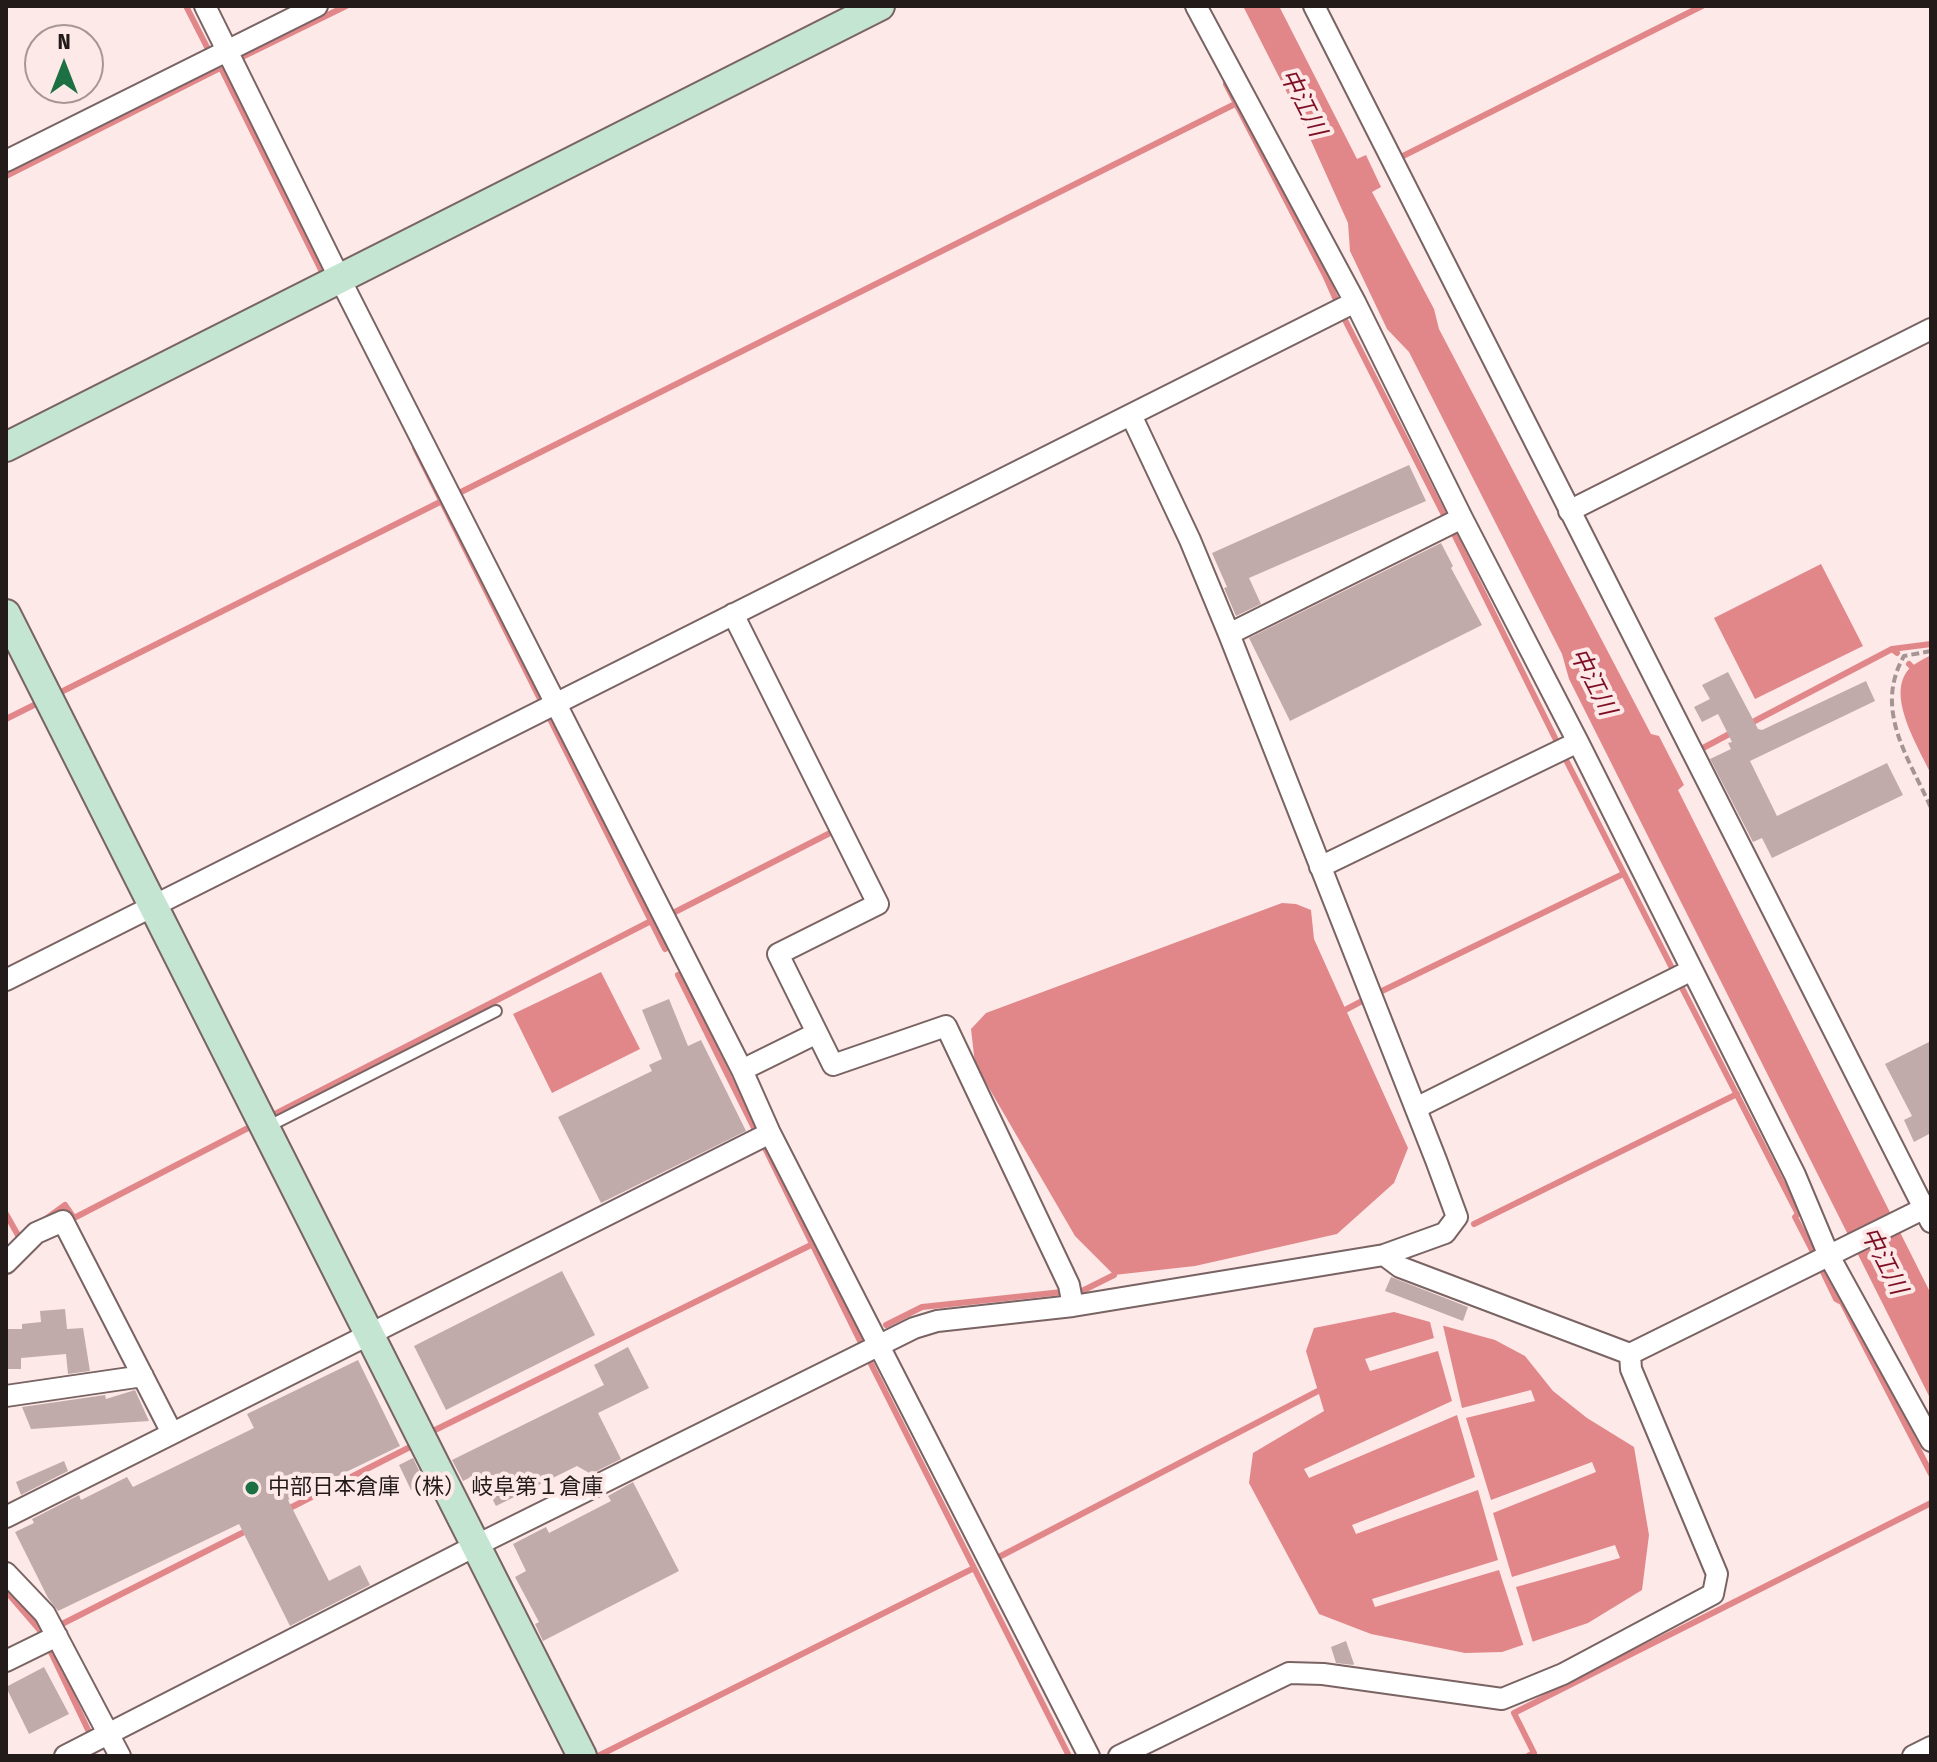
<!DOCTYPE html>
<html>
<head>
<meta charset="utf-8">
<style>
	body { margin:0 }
	#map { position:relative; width:1937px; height:1762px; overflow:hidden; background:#fde9e8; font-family:"Fira Sans Condensed",sans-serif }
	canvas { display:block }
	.frame { position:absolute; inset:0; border:8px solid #231a1a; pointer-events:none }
	.north { position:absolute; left:24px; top:24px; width:80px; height:80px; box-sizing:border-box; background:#fde9e8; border:2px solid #a69696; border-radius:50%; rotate:0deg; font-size:22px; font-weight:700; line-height:32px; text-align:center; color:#231a1a }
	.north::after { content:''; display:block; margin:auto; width:28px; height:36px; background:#1c7042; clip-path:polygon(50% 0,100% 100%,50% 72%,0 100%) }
</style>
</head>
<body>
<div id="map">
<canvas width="1937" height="1762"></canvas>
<div class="frame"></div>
<div class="north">N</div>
</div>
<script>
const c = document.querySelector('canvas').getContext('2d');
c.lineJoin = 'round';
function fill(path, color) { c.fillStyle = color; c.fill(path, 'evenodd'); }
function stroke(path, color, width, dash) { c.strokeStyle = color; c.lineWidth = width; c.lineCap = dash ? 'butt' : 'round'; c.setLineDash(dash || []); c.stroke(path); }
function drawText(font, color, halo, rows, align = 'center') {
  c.font = font + ' "Fira Sans Condensed","Noto Sans JP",sans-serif'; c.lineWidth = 8; c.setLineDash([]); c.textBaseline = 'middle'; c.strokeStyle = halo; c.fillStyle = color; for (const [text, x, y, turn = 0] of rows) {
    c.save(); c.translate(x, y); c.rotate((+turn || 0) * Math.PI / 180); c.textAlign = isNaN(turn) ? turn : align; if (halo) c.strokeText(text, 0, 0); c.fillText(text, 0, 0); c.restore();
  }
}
fill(new Path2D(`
	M1243,6H1279L1357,159L1366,155L1381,187L1372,192L1434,309L1439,329L1651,734L1659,736L1684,785L1678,790L1931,1294V1400L1569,679L1562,654L1409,352L1387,329L1350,251L1348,223L1308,134Z
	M1821,564L1863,646L1755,699L1714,618Z
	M1931,655V774C1919,748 1885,695 1909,669C1915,663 1924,659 1931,655Z
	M1282,903L1296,904L1311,910L1314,939L1408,1148L1394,1183L1337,1234L1195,1266L1114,1275L1075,1236L975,1064L971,1029L986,1013Z
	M601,972L640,1049L552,1093L513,1014Z
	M1394,1312L1495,1340L1525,1356L1553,1391L1587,1418L1634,1447L1649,1535L1642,1590L1588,1623L1502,1652L1465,1653L1371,1634L1319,1614L1249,1483L1253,1453L1324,1411L1306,1351L1314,1328Z`), '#e28789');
fill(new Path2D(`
	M1429,1318L1442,1321L1462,1408L1531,1390L1535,1401L1466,1418L1491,1500L1592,1462L1596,1472L1493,1513L1512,1577L1615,1545L1620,1558L1516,1587L1533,1643L1524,1647L1499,1570L1375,1607L1372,1599L1498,1560L1478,1490L1356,1534L1352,1525L1475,1477L1457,1415L1309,1478L1304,1469L1452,1401L1438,1351L1370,1371L1365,1359L1434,1338Z`), '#fde9e8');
stroke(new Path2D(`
	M186,6L210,53
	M240,58L346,6
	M221,68L323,274
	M1226,84L1325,275L1337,302
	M1399,158L1702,6
	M6,176L224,66
	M1343,316L1445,517
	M415,448L541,701
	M455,495L1237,103
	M1451,528L1558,744
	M1892,649L1931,644
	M1909,664L1912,667
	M61,692L444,500
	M6,719L36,704
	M550,719L665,949
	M1749,724L1892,649L1897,653
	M1703,748L1735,731
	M1563,754L1675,974
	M671,914L834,831
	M678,975L755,1130
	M1680,984L1798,1214L1795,1217L1813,1252
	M1382,991L1623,874
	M1345,1010L1364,1000
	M273,1115L651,921
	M764,1146L861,1343
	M6,1214L19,1237L24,1234
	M43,1221L65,1205L74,1218L250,1127
	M1474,1224L1737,1094
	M1823,1272L1836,1299L1842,1302L1931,1474
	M1082,1291L1114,1275
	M886,1325L922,1307L1062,1292
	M868,1358L1069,1756
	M435,1430L813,1244
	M286,1510L412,1446
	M997,1558L1318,1391
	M6,1591L44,1635
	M62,1624L248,1530
	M49,1648L90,1734
	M598,1756L974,1568
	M1528,1756L1534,1753L1514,1713L1931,1503`), '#e28789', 6);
fill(new Path2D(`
	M1409,465L1426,501L1249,578L1261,604L1236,616L1224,588L1227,587L1212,553Z
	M1441,543L1453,566L1451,568L1482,625L1290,721L1249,638Z
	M1728,672L1758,729L1762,730L1866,681L1875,701L1750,761L1777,816L1887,763L1903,795L1772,858L1762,838L1753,842L1710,759L1731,749L1728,743L1732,742L1718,714L1702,722L1694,707L1710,699L1702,685Z
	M669,999L688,1046L701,1040L746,1131L601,1203L558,1117L652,1071L649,1065L662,1059L642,1010Z
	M1931,1041V1133L1914,1142L1904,1120L1912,1116L1885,1064Z
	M562,1271L595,1335L446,1410L414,1346Z
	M1391,1277L1468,1307L1463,1321L1385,1291Z
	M65,1309L67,1329L83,1328L90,1371L68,1374L66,1354L21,1358V1369H6V1329H22V1324L41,1322L40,1311Z
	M628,1347L649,1388L598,1413L621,1459L591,1474L577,1466L496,1506L479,1473L463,1481L452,1460L604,1385L594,1365Z
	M358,1360L400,1446L288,1500L329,1581L360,1565L370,1585L290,1626L239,1524L58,1611L48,1598L15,1532L34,1523L32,1519L79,1495L81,1500L127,1477L133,1487L254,1428L247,1414Z
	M135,1390L149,1421L31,1429L22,1407L105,1395L106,1399Z
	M413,1458L425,1483L411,1490L399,1465Z
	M64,1461L68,1471L21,1495L16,1482Z
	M633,1482L679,1571L543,1641L535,1624L539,1622L515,1577L526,1571L513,1544L546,1527L549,1533L611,1501L608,1496Z
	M1346,1641L1354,1664L1353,1665L1336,1663L1331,1647Z
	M44,1667L69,1714L29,1734L6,1687Z`), '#c1aaaa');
const lane = new Path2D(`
	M267,1127L496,1011`);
const street = new Path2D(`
	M205,6L339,277L742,1070L770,1133L1089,1756
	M1196,6L1355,302L1462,518L1578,742L1795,1175L1829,1256L1931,1441
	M1314,6L1931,1222
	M6,161L317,6
	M1569,511L1931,329
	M733,614L878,904L778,954L833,1065L946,1026L1069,1285L1073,1306
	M1229,634L1462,518
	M1320,867L1578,742
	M6,980L1355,302
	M742,1070L817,1033
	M1416,1108L1692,970
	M1384,1255L1400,1267L1630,1354L1931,1205
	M6,1263L36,1233L63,1221L172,1433
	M6,1396L143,1376
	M6,1517L770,1133
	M6,1573L45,1614L120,1756
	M6,1661L57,1636
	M65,1756L477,1545L914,1328L937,1321L1073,1306L1384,1255L1445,1233L1457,1217L1436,1160L1229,634L1190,540L1131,415
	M1119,1756L1289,1673L1323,1674L1502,1699L1563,1674L1713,1594L1717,1574L1631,1369L1630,1354
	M1913,1756L1931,1747`);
const secondary = new Path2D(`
	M6,447L880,6
	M6,614L582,1756`);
stroke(lane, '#796363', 14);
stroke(street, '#796363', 24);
stroke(secondary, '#796363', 32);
stroke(new Path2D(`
	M1931,651L1904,656C1873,710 1909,758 1931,808`), '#a49594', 4, [8, 4]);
stroke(lane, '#fff', 10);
stroke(street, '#fff', 20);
stroke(secondary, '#c5e5d3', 28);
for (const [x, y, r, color] of [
	[252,1488,8,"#1c7042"]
]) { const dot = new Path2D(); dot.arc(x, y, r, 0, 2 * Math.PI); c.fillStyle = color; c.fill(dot); stroke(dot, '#fde9e8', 3); }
drawText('22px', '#231a1a', '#fde9e8', [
	["中部日本倉庫（株） 岐阜第１倉庫",268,1488]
], 'left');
drawText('italic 24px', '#7d0e23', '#fde9e8', [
	["中江川",1302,103,63],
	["中江川",1592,682,63],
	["中江川",1883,1261,63]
]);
</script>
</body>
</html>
